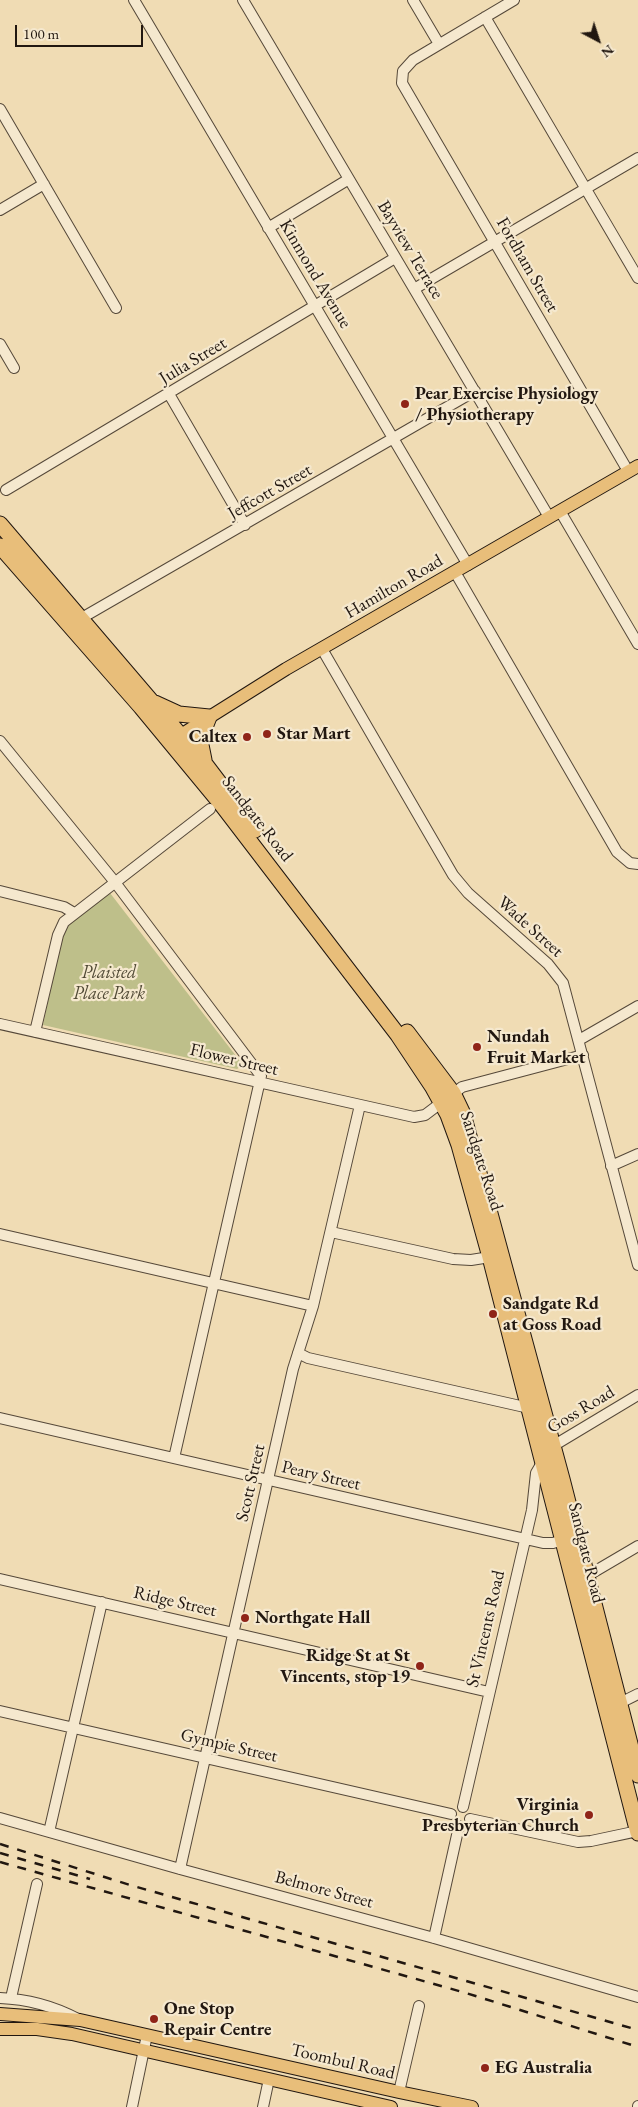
<!DOCTYPE html>
<html>
<head>
<meta charset="utf-8">
<style>
	body { margin:0 }
	#map { position:relative; width:638px; height:2107px; overflow:hidden; background:#f0dcb4; font-family:"EB Garamond",serif }
	canvas { display:block }
	.north { position:absolute; left:573px; top:15px; width:50px; height:50px; -webkit-text-stroke:4px #f5e8ce; paint-order:stroke; rotate:140deg; font-size:14px; font-weight:700; line-height:20px; text-align:center; color:#211710 }
	.north::after { content:''; display:block; margin:auto; width:18px; height:22px; background:#211710; clip-path:polygon(50% 0,100% 100%,50% 72%,0 100%) }
	.scale { position:absolute; left:15px; top:25px; width:128px; height:22px; box-sizing:border-box; border:2px solid #211710; border-top:0; padding-left:6px; font-size:15px; line-height:18px; white-space:nowrap; color:#211710; -webkit-text-stroke:4px #f5e8ce; paint-order:stroke }
</style>
</head>
<body>
<div id="map">
<canvas width="638" height="2107"></canvas>
<div class="north">N</div>
<div class="scale">100 m</div>
</div>
<script>
const c = document.querySelector('canvas').getContext('2d');
c.lineJoin = 'round';
function fill(path, color) { c.fillStyle = color; c.fill(path, 'evenodd'); }
function stroke(path, color, width, dash) { c.strokeStyle = color; c.lineWidth = width; c.lineCap = dash ? 'butt' : 'round'; c.setLineDash(dash || []); c.stroke(path); }
function drawText(font, color, halo, rows, align = 'center') {
  c.font = font + ' "EB Garamond",serif'; c.lineWidth = 4.5; c.setLineDash([]); c.textBaseline = 'middle'; c.strokeStyle = halo; c.fillStyle = color; for (const [text, x, y, turn = 0] of rows) {
    c.save(); c.translate(x, y); c.rotate((+turn || 0) * Math.PI / 180); c.textAlign = isNaN(turn) ? turn : align; if (halo) c.strokeText(text, 0, 0); c.fillText(text, 0, 0); c.restore();
  }
}
fill(new Path2D(`
	M110,893L243,1065L237,1069L43,1025L64,927Z`), '#bebf8a');
const minor = new Path2D(`
	M134,0L468,565
	M243,0L549,517
	M413,0L439,44
	M514,0L413,60L403,71L402,83L628,471
	M485,17L638,278
	M0,109L116,308
	M0,210L44,184
	M268,228L349,179
	M414,289L638,158
	M0,344L14,368
	M169,394L245,525
	M6,490L395,258
	M560,511L638,644
	M455,572L617,852L630,863L638,864
	M80,619L475,391
	M322,649L453,875L468,893L548,964L563,983L638,1265
	M0,741L114,881L261,1076L174,1458
	M0,891L64,907L74,913
	M0,1024L414,1117L425,1115L462,1087L583,1055
	M35,1032L58,935L64,922L210,809
	M579,1040L638,1006
	M611,1166L638,1154
	M331,1232L453,1259L471,1260L490,1257
	M0,1234L313,1306
	M298,1353L308,1358L529,1408
	M0,1418L543,1543H553L569,1538
	M548,1449L638,1395
	M587,1576L638,1546
	M0,1579L489,1692
	M614,1706L638,1694
	M0,1711L451,1814
	M463,1807L532,1510L536,1473L543,1461
	M0,1818L180,1869L434,1938L638,1997
	M470,1819L578,1842L591,1841L638,1831
	M49,1832L102,1602
	M180,1869L293,1369L313,1306L360,1105
	M434,1938L459,1826
	M0,1998C28,1999 53,2006 78,2019
	M11,1998L37,1884
	M399,2092L419,2006
	M132,2107L147,2035
	M263,2107L269,2079
	M638,2107V2106`);
const major = new Path2D(`
	M173,740L286,669L638,466
	M0,2014L80,2020L399,2092L472,2107
	M0,2029H37L72,2034L391,2107`);
const highway = new Path2D(`
	M0,524L205,764L255,830
	M0,546L141,707L222,805L398,1035L432,1086L448,1115L459,1145L490,1257L638,1833
	M155,703L179,714L209,717L200,740L204,760
	M407,1032L453,1093L463,1114L562,1479L638,1775`);
stroke(minor, '#554839', 12);
stroke(major, '#211710', 14);
stroke(highway, '#211710', 17);
stroke(minor, '#f5e8ce', 10);
stroke(major, '#e8be7a', 12);
stroke(highway, '#e8be7a', 15);
stroke(new Path2D(`
	M0,1844L130,1885L638,2030
	M0,1853L90,1879
	M0,1862L466,1993L638,2047`), '#211710', 2.5, [9, 9]);
for (const [x, y, r, color] of [
	[405,404,5,"#8f2418"],
	[267,734,5,"#8f2418"],
	[247,737,5,"#8f2418"],
	[477,1047,5,"#8f2418"],
	[493,1314,5,"#8f2418"],
	[245,1618,5,"#8f2418"],
	[420,1666,5,"#8f2418"],
	[589,1815,5,"#8f2418"],
	[154,2019,5,"#8f2418"],
	[485,2068,5,"#8f2418"]
]) { const dot = new Path2D(); dot.arc(x, y, r, 0, 2 * Math.PI); c.fillStyle = color; c.fill(dot); stroke(dot, '#f5e8ce', 2); }
drawText('18px', '#211710', '#f5e8ce', [
	["Bayview Terrace",410,250,59],
	["Fordham Street",527,265,60],
	["Kinmond Avenue",315,274,59],
	["Julia Street",193,361,-31],
	["Jeffcott Street",270,492,-30],
	["Hamilton Road",394,587,-30],
	["Sandgate Road",257,819,52],
	["Wade Street",530,927,42],
	["Flower Street",234,1060,13],
	["Sandgate Road",481,1161,72],
	["Goss Road",581,1410,-31],
	["Peary Street",321,1476,13],
	["Scott Street",251,1483,-77],
	["Sandgate Road",586,1553,76],
	["Ridge Street",175,1602,13],
	["St Vincents Road",486,1629,-77],
	["Gympie Street",229,1746,13],
	["Belmore Street",324,1890,15],
	["Toombul Road",343,2062,13]
]);
drawText('bold 18px', '#211710', '#f5e8ce', [
	["Pear Exercise Physiology",415,394],
	["/ Physiotherapy",415,415],
	["Star Mart",277,734],
	["Caltex",237,737,"right"],
	["Nundah",487,1037],
	["Fruit Market",487,1058],
	["Sandgate Rd",503,1304],
	["at Goss Road",503,1325],
	["Northgate Hall",255,1618],
	["Ridge St at St",410,1656,"right"],
	["Vincents, stop 19",410,1677,"right"],
	["Virginia",579,1805,"right"],
	["Presbyterian Church",579,1826,"right"],
	["One Stop",164,2009],
	["Repair Centre",164,2030],
	["EG Australia",495,2068]
], 'left');
drawText('italic 18px', '#504935', '#f5e8ce', [
	["Plaisted",109,973],
	["Place Park",109,994]
]);
</script>
</body>
</html>
